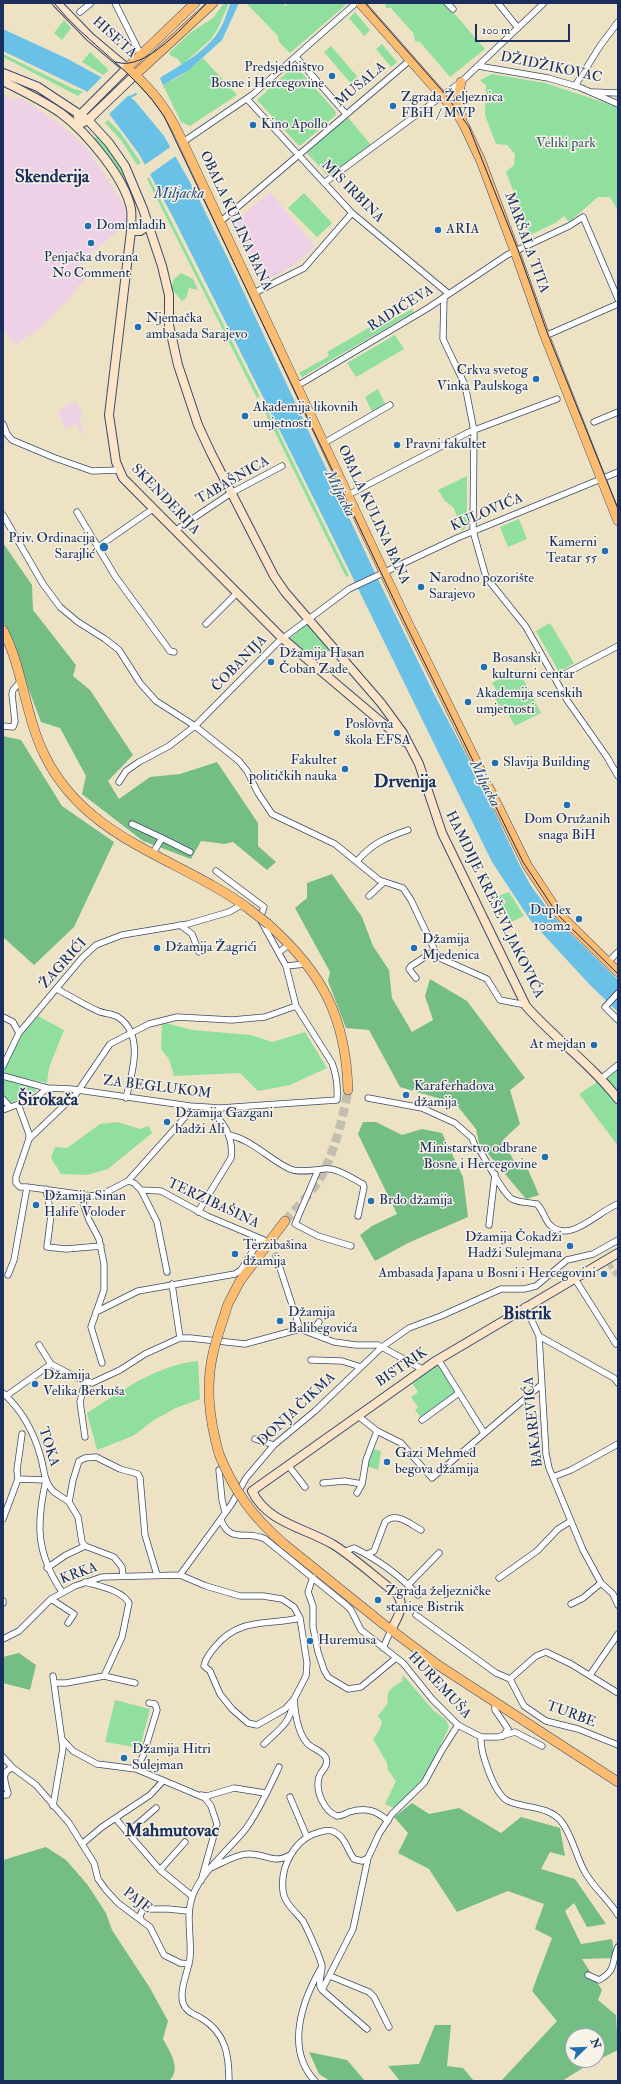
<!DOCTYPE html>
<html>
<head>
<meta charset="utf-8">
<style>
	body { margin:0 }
	#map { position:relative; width:621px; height:2084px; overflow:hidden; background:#ede3c4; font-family:"IM FELL Double Pica",serif }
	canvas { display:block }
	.frame { position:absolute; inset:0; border:4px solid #1b2f5e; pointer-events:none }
	.north { position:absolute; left:565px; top:2028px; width:40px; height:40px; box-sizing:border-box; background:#f7f3e8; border:1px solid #9fa5b1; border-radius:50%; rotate:67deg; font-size:11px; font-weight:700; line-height:16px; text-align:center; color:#1b2f5e }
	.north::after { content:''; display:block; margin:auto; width:14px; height:18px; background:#1f6fb2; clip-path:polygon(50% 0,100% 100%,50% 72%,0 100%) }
	.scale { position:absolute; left:475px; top:24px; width:95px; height:18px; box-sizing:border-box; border:2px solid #1b2f5e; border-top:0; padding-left:5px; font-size:12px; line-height:14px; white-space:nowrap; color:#1b2f5e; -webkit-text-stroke:3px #f7f3e8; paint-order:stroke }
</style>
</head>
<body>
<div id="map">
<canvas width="621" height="2084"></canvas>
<div class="frame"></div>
<div class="north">N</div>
<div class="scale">100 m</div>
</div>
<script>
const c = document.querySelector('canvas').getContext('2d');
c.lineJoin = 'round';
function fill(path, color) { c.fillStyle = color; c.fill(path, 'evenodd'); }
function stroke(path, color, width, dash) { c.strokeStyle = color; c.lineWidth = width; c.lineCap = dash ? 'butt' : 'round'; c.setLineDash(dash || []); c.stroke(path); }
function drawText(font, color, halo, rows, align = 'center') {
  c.font = font + ' "IM FELL Double Pica",serif'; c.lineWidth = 3; c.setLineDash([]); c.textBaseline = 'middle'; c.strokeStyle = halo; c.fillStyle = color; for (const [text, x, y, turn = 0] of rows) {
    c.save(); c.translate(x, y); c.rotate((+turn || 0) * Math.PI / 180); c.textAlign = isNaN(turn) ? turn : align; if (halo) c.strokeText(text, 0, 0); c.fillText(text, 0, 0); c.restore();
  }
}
fill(new Path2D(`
	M3,95L14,100L19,97L38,109L66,129L87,148L124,205L127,223L79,264L89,277L77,287L74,294L36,332L30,334L16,346L3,329Z
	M270,192L315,246L296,264L260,285L231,224Z
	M76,401L83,417L79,419L84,433L81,434L77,424L65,429L59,414L63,407Z`), '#eed0e7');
fill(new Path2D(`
	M224,3H229L217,30L210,40L182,65L178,59L170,55L169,53L190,33L213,18Z
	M246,3H282L286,6L288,3H348L290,53L279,42L278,36Z
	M385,3H445L485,49L450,77L420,42L415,41L414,34L391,8H386Z
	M355,12L370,30L364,36L349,18Z
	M64,20L71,28L62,40L54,33Z
	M382,44L397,62L391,67L376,49Z
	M331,46L361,81L354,87L324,52Z
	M90,52L107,68L108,71L103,75L82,62Z
	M3,54L74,89L83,91L78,96L3,57Z
	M203,58L237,95L190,126L181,122L163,85L182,75Z
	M295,65L336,112V115L301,145H298L257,100Z
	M492,74L545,83L618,107V210L610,197H598L569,222L564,216L555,223L530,235L506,172L514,165L515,154L507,145L496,144L485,115L486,85L480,80Z
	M347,116L371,145L328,176L307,153Z
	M108,120L120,132L141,163L137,165L121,140L105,123Z
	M97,136L119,162L132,189L129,190L115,165L94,138Z
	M149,177L260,397L257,398L147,179Z
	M304,193L332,223L317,237L288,208Z
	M181,273L193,279L198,290L189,288L186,298L182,301L171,288L174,279Z
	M412,309L414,312L302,377L299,373L329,356L327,352L389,316L392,320Z
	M395,335L404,349L356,377L347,363Z
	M378,389L385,404L372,412L365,397Z
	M265,405L349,576L346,577L262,406Z
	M467,476V526L462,531L454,508L445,501L438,490Z
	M519,519L527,539L508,547L500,527Z
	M550,623L574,663L559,672L536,631Z
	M307,624L329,650L316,661L289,639Z
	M518,669L541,713L515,726L504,706L500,708L492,692L496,689L492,683Z
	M509,892L524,916L511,922L498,896Z
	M38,1016L64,1030L49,1068L47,1083L4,1074L3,1072L20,1037Z
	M162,1022L192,1030L251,1035L272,1042L305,1032L327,1068L290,1085L258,1091L240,1073L174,1076L169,1059L161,1049Z
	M618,1068V1146L579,1094Z
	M3,1079L34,1088L37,1091L8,1104L3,1098Z
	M118,1122L140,1129L149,1126L152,1133L108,1169L87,1175L61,1174L51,1158L55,1147L67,1148L100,1124Z
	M198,1361L200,1399L176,1408L154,1420L133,1436L97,1450L87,1413C122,1391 156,1365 198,1361Z
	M438,1364L457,1393L422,1419L415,1410L418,1407L411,1397L418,1392L412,1383Z
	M373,1449L381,1451L378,1470L367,1466Z
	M403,1675L433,1710L446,1720L449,1727L426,1775L396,1809L385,1804L396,1781L388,1770L387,1763L373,1739L379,1731L382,1722L378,1716L388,1703C385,1690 393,1688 402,1681Z
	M115,1700L150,1709L140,1748L105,1742Z`), '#90df9e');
fill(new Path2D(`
	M3,543L32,585L33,610L76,665L73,676L90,690L133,755L108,781L119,799L150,777L180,774L217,762L258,823V846L276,862L267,870L233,842L225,844L201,841L191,859L143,841L82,794L86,776L60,728L41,722L3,621Z
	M3,736L21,740L62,806L114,842L74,927L34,965L3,937Z
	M332,874L362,917L373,946L389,970L392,998L412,1032L433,1020L425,996L430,979L467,1001L525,1078L510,1090L520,1124L503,1140L517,1167L526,1165L539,1195L526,1199L479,1143L476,1129L455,1103L400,1087L369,1030L346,1028L328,981L330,972L295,908L307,898V883Z
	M363,1122H376L402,1135L422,1129L442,1133L463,1177L468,1217L408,1243L375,1261L360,1235L372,1226L397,1214L358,1134Z
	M19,1653L36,1665L30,1690L3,1683V1657Z
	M412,1803L429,1814L459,1808L501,1833L521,1817L560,1828L565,1856L550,1852L541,1869L575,1879L606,1924L587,1927L574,1903L565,1911L581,1944L612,1939L615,1958L582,1959L602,1990L598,2000L616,2015L618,2050L586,2066L562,2081H501L557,2021L532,1991L552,1938L535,1929L544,1904L508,1891L457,1912L429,1869L398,1853L408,1833L394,1817ZM573,2036H597V2060H573Z
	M46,1847L66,1860L87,1884L106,1913L112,1930L150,1988L168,2021L163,2039C170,2052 182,2069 169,2081H3V1860Z
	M435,2025H451L447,2066L463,2068L474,2081H400L388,2066L419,2064Z
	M309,2052L347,2060L365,2081H330L319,2074Z`), '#74be85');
fill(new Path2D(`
	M231,3H239L222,40L189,70L163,85L160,78C180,65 208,51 220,29C225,21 227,11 231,3Z
	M3,29L68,59L119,87L136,102L164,136L196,193L230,263L376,575L435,696L479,779L519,864L531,886L554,917L618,980V1012L590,985L531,921L492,862L322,515L173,217L139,154L110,115L86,91L3,51Z`), '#6ac1e7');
fill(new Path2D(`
	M104,75L130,94L108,115L85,94Z
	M172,146L177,155L149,175L143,166Z`), '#ede3c4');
stroke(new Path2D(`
	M128,98L136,94`), '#6ac1e7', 2);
stroke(new Path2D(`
	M609,1264L618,1277`), '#c3bfb0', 5.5, [5.5, 3]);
stroke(new Path2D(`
	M285,1221C298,1206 313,1192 322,1175C335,1149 343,1119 348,1090`), '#c3bfb0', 9, [9, 4.5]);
const street = new Path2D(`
	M115,3L141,55
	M447,3L453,9
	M498,3L518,28
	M80,12L91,3
	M296,57L346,114
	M478,66L548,78L579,87L618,104
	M575,86L600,46L618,22
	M593,92L618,93
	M247,99L352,213L449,294
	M183,142L252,95L356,3
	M324,183L461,82L544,3
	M220,222L409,61
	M254,293L304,268L352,213
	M444,297L443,339L465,385L474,431L473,531L486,577L526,627L567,700L607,757L618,776
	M545,336L618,304
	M297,386L428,308L507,255L569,226L583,217L618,299
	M594,422L618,412
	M3,424L7,434L12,440L55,458L92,471L119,470
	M324,443L390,405
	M348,495L469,432L557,399
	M77,512L115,576L170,651L174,652
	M3,515L43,584L60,607L78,622L105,639L119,650L140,683L156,701L195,726L239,761L247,771L258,793L272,814L335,844L379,880L403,888L411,900L437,955L442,959L487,979L500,1000L526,1005
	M176,530L231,493L282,466
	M98,547L154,508
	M206,624L236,594
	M555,679L618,646
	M3,726L13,727L15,722L12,694L13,690L20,682
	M119,782L126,771L139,762L169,746L195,726L278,642L349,589L457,538L618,472
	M132,824L162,838
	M153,853L162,838L190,852
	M357,861C373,843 385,838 408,830
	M369,896L384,882
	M180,925L192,934L199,952
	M279,952L290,944
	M608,962L618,952
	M286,966L306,964
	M416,978L409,969L411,966L434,951
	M57,989C70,996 84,1005 98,1011C104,1014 112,1013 118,1017C145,1035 132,1073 126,1098
	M618,993L605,1007L618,1020
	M3,1017L13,1022L19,1033
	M3,1066L19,1033L82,958L96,945L122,935L188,924L229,912L243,904
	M3,1076L47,1088L71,1089L190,1106L220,1108L337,1100C338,1086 337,1076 332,1063L296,1006L286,966L260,919L264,907L216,871
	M602,1078L618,1065
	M368,1098L422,1108L455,1123L472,1138L476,1148L480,1151C487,1161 503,1194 512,1199C520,1203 528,1202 537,1204C543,1210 545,1220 550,1225C570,1245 601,1209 618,1204
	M3,1099L10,1107
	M3,1110L37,1097L47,1088
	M229,1135C253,1140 268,1159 290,1169C299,1173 314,1170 324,1169C336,1167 353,1179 363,1184L364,1187L358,1216
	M29,1139L76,1094L110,1044L149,1024L177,1017L232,1020L265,1017L296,1006
	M318,1170L295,1224L318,1236L351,1246
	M128,1181L134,1183L141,1190L161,1191L207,1216L264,1240
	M27,1187L92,1196L105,1193L128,1181L187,1115L190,1106
	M46,1189L51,1215L47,1247L66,1249L101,1246
	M141,1190L157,1222L167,1272
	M84,1195L83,1203L89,1220L99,1239L104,1264V1290L91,1327L102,1363
	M198,1212L231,1158C234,1137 223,1119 206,1108
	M489,1225L495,1174
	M276,1256L300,1329
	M8,1275L14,1260L27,1187H20L16,1183V1177L29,1139V1134L18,1104
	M575,1279L616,1344
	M172,1284L180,1338
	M525,1306L539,1336L546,1454L549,1468L583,1550L601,1583L613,1594L618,1605
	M96,1312L138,1291L235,1274L241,1270L260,1239
	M311,1333L319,1322
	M539,1336L614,1378L618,1383
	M39,1345L51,1364L85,1382L92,1383L120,1370L145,1354L180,1338H190L245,1344L300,1329L334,1342L356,1345H378L422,1369
	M438,1359L484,1433
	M311,1360L342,1361L361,1367
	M3,1393C23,1411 34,1432 41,1458C44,1469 44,1481 52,1490C57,1495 64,1498 69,1502
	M6,1396L51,1364
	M357,1415L377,1431L401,1443L432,1478L541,1385
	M422,1420L459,1393
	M85,1437L80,1402L85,1382
	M255,1439L274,1445
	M288,1465L305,1487
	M219,1470L222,1500L225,1512
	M553,1477L571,1470L618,1444
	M18,1479L46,1480C36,1524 36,1553 62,1592
	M323,1483L345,1481L362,1484L366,1460L377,1431
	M357,1493L362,1484
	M3,1519L18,1479L17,1470L22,1434
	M221,1520C230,1544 247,1530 265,1539L346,1605L351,1610L361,1630L403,1663L432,1699L458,1725L481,1737H498L515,1732L542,1746
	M343,1552L354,1548C377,1559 400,1576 418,1595
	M368,1554L374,1551L385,1522C396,1511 410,1524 421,1530
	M47,1568L66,1555L85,1546
	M180,1575L231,1505L246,1478L274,1445L315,1411L382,1347L409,1328L441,1316L501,1289H524L536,1286L567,1260L593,1254L618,1240
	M123,1576L122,1567L114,1557L85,1546L82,1542L78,1517L69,1502L73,1480L79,1461L85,1458L96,1457L120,1469L138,1474L140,1478L145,1535L157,1575
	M313,1577L308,1592L313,1606V1627L318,1652L324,1670L328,1677L348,1689L361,1687L396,1658
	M499,1578L537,1551L558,1529L571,1521
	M85,1582C98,1586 122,1590 129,1603L122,1637L104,1676
	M408,1585L439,1553
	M51,1599L74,1614L68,1623
	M3,1601V1603
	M571,1604L583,1598L601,1583
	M416,1615L496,1673L510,1679L536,1656L546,1652L571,1664L618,1693
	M3,1639L19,1631L51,1599L75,1586L102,1577L180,1575L206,1586L240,1596H263L282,1599L294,1607L300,1618L307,1663L306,1676L294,1699L285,1709L257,1725L248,1723L232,1709L220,1694L210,1671L204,1666C205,1659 210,1653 215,1647C239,1617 266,1626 300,1618
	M383,1648L391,1630
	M590,1675L618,1634
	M510,1679L524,1706L546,1721L578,1729L618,1745
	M54,1683H66L104,1676L135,1683
	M294,1699C295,1713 298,1735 309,1745C314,1749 324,1752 326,1758C329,1767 321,1770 319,1777C315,1791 324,1811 337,1816C342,1816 345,1814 349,1812C365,1807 376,1810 388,1821
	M495,1704V1710L508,1729L503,1736
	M481,1737C480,1752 494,1794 508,1801C525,1809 547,1805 561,1821C573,1836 576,1858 586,1874C595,1889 609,1900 618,1915
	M62,1739L73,1751L97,1764L136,1769L205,1798L211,1806L217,1824L201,1881
	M264,1744C278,1730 288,1726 293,1705
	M3,1757L13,1768L36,1785L69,1823L94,1863L98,1879L106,1890L118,1903L150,1927L164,1955L180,1963L189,1964
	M136,1769L143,1756L157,1710L155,1704L149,1703
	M3,1795H7L8,1793C5,1782 0,1771 13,1768
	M201,1795L207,1796L234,1788L265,1793
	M290,1797L307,1837
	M53,1806L63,1748L53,1676
	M116,1819L160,1870L192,1896
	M127,1833L156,1808
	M82,1844L102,1827L150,1795L163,1781
	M213,1867C224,1862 237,1854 248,1854C265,1853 273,1865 290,1855
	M160,1870L185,1842
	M141,1920L140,1916L143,1909H168L188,1911
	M588,1975L599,1980C617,1970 611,1963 618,1947
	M330,1976L369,1992L374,1997L389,2027
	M322,1990L353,1929L368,1858L379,1834L392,1814L424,1783L442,1750L458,1725
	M322,1990C317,1984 322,1974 322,1966C321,1961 318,1954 316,1949C312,1940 308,1930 303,1921C296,1912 284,1903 283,1891C280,1866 295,1838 320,1832C324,1831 329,1830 332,1831C345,1835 347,1850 354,1859L362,1861L368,1858
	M322,1990L367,2029
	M229,2081C229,2055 226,2033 201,2018C194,2014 186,2012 183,2003C179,1990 188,1972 190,1958C192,1937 185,1915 193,1895C201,1873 229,1849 244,1831C257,1815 270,1786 279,1767
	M315,2081C285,2049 302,2001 321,1968`);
const secondary = new Path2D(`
	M57,3L90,37L127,68L78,117
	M3,73L38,87L88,120L109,143L125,166L143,209L162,266L169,295V325L178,365L198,425L211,453L274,576L285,592L381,703L403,733L419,764L442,833L526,1006C555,1039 591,1064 618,1099
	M3,81C22,91 44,101 62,114C87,133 125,178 131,209C132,216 131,224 131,231L109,415L116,462L123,478L282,638L405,742
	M76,126L88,120L135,75
	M131,231H140L149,225
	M391,1630C397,1618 406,1606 397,1594C376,1578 356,1559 334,1545C306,1528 267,1523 252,1491L434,1362L618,1253`);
const primary = new Path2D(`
	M195,3L127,68C149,86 165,106 178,132L403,613L527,865L560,915L618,972
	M360,3L457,113L464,125L481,161L517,257L545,336L618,521
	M135,75L213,3
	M461,82L458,97L462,118
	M3,630C23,669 25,716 45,756C87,841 179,857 249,909
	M268,924C322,972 346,1017 348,1090
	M218,1335L228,1304L240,1281L285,1221
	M214,1349C205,1385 209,1418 219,1454
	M284,1544L382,1623L438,1665L618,1782`);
stroke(street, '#3a4a6d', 7);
stroke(secondary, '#3a4a6d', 10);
stroke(primary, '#3a4a6d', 10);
stroke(street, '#fff', 5.5);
stroke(secondary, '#fee4c6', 8);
stroke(primary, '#fdbc70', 9);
stroke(new Path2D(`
	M54,3C87,44 135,71 164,116L404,621L523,862L558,915L618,974
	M365,3L445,94L469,127L518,250L547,332L618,509
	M116,62C145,73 187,22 207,3`), '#1b2f5e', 1);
const primaryBridge = new Path2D(`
	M249,909L268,924
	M214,1349L218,1335
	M219,1454C235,1493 253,1517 284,1544`);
stroke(primaryBridge, '#3a4a6d', 10, []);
stroke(primaryBridge, '#fdbc70', 9);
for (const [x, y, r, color] of [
	[332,76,4,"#1f6fb2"],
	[393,106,4,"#1f6fb2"],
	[253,125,4,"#1f6fb2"],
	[88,226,4,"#1f6fb2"],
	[438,230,4,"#1f6fb2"],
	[91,243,4,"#1f6fb2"],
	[138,327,4,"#1f6fb2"],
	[536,379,4,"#1f6fb2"],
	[245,416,4,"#1f6fb2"],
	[397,445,4,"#1f6fb2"],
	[104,547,5,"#1f6fb2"],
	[605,551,4,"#1f6fb2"],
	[421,587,4,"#1f6fb2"],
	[271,662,4,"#1f6fb2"],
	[484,667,4,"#1f6fb2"],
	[468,702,4,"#1f6fb2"],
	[337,733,4,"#1f6fb2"],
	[495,763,4,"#1f6fb2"],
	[345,769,4,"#1f6fb2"],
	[567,805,4,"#1f6fb2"],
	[579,919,4,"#1f6fb2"],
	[157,948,4,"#1f6fb2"],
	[414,948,4,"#1f6fb2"],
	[594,1045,4,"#1f6fb2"],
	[406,1095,4,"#1f6fb2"],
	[167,1122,4,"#1f6fb2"],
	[545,1157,4,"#1f6fb2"],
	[371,1201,4,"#1f6fb2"],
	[36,1205,4,"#1f6fb2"],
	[570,1246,4,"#1f6fb2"],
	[235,1254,4,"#1f6fb2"],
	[604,1274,4,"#1f6fb2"],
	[280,1321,4,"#1f6fb2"],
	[35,1384,4,"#1f6fb2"],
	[387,1462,4,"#1f6fb2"],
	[378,1600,4,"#1f6fb2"],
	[310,1641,4,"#1f6fb2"],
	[124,1758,4,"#1f6fb2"]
]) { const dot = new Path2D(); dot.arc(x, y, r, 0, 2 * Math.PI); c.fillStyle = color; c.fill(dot); stroke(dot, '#f7f3e8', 1.5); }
drawText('14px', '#1b2f5e', '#f7f3e8', [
	["HISETA",114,38,42],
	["DŽIDŽIKOVAC",551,68,12],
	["MUSALA",361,85,-40],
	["MIS IRBINA",352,192,45],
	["OBALA KULINA BANA",235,221,65],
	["MARŠALA TITA",526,243,70],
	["RADIĆEVA",401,309,-32],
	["TABAŠNICA",233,481,-30],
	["SKENDERIJA",165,500,46],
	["KULOVIĆA",487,513,-23],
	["OBALA KULINA BANA",373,515,65],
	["ČOBANIJA",240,664,-46],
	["HAMDIJE KREŠEVLJAKOVIĆA",494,905,64],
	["ŽAGRIĆI",64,964,-48],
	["ZA BEGLUKOM",157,1088,7],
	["TERZIBAŠINA",213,1204,25],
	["BISTRIK",402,1368,-34],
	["DONJA ČIKMA",297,1410,-43],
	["BAKAREVIĆA",534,1422,-96],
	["TOKA",48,1447,72],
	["KRKA",79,1574,-20],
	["HUREMUŠA",439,1686,47],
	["TURBE",571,1715,20],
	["PAJE",137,1901,38]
]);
drawText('14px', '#1b2f5e', '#f7f3e8', [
	["Predsjedništvo",324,68,"right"],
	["Bosne i Hercegovine",324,84,"right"],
	["Zgrada Željeznica",401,98],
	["FBiH / MVP",401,114],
	["Kino Apollo",261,125],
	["Dom mladih",96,226],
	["ARIA",446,230],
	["Penjačka dvorana",91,258,"center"],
	["No Comment",91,274,"center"],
	["Njemačka",146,319],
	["ambasada Sarajevo",146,335],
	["Crkva svetog",528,371,"right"],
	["Vinka Paulskoga",528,387,"right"],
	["Akademija likovnih",253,408],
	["umjetnosti",253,424],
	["Pravni fakultet",405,445],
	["Priv. Ordinacija",95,539,"right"],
	["Sarajlić",95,555,"right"],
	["Kamerni",597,543,"right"],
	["Teatar 55",597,559,"right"],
	["Narodno pozorište",429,579],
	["Sarajevo",429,595],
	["Džamija Hasan",279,654],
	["Čoban Zade",279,670],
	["Bosanski",492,659],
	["kulturni centar",492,675],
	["Akademija scenskih",476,694],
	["umjetnosti",476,710],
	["Poslovna",345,725],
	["škola EFSA",345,741],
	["Fakultet",337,761,"right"],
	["političkih nauka",337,777,"right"],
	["Slavija Building",503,763],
	["Dom Oružanih",567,820,"center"],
	["snaga BiH",567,836,"center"],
	["Duplex",571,911,"right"],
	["100m2",571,927,"right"],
	["Džamija",422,940],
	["Mjedenica",422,956],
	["Džamija Žagrići",165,948],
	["At mejdan",586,1045,"right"],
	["Karaferhadova",414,1087],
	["džamija",414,1103],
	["Džamija Gazgani",175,1114],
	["hadži Ali",175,1130],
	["Ministarstvo odbrane",537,1149,"right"],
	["Bosne i Hercegovine",537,1165,"right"],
	["Džamija Sinan",44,1197],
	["Halife Voloder",44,1213],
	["Brdo džamija",379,1201],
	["Džamija Čokadži",562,1238,"right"],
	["Hadži Sulejmana",562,1254,"right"],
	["Terzibašina",243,1246],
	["džamija",243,1262],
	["Ambasada Japana u Bosni i Hercegovini",596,1274,"right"],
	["Džamija",288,1313],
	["Balibegovića",288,1329],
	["Džamija",43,1376],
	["Velika Berkuša",43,1392],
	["Gazi Mehmed",395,1454],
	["begova džamija",395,1470],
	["Zgrada željezničke",386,1592],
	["stanice Bistrik",386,1608],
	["Huremusa",318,1641],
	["Džamija Hitri",132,1750],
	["Sulejman",132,1766]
], 'left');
drawText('14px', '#385b6e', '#f7f3e8', [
	["Veliki park",566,144]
]);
drawText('italic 15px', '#2f5480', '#f7f3e8', [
	["Miljacka",179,195],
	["Miljacka",339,494,63],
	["Miljacka",484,784,63]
]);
drawText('bold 18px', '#1b2f5e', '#f7f3e8', [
	["Skenderija",52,178],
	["Drvenija",405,783],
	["Širokača",48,1101],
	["Bistrik",527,1315],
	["Mahmutovac",172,1832]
]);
</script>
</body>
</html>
